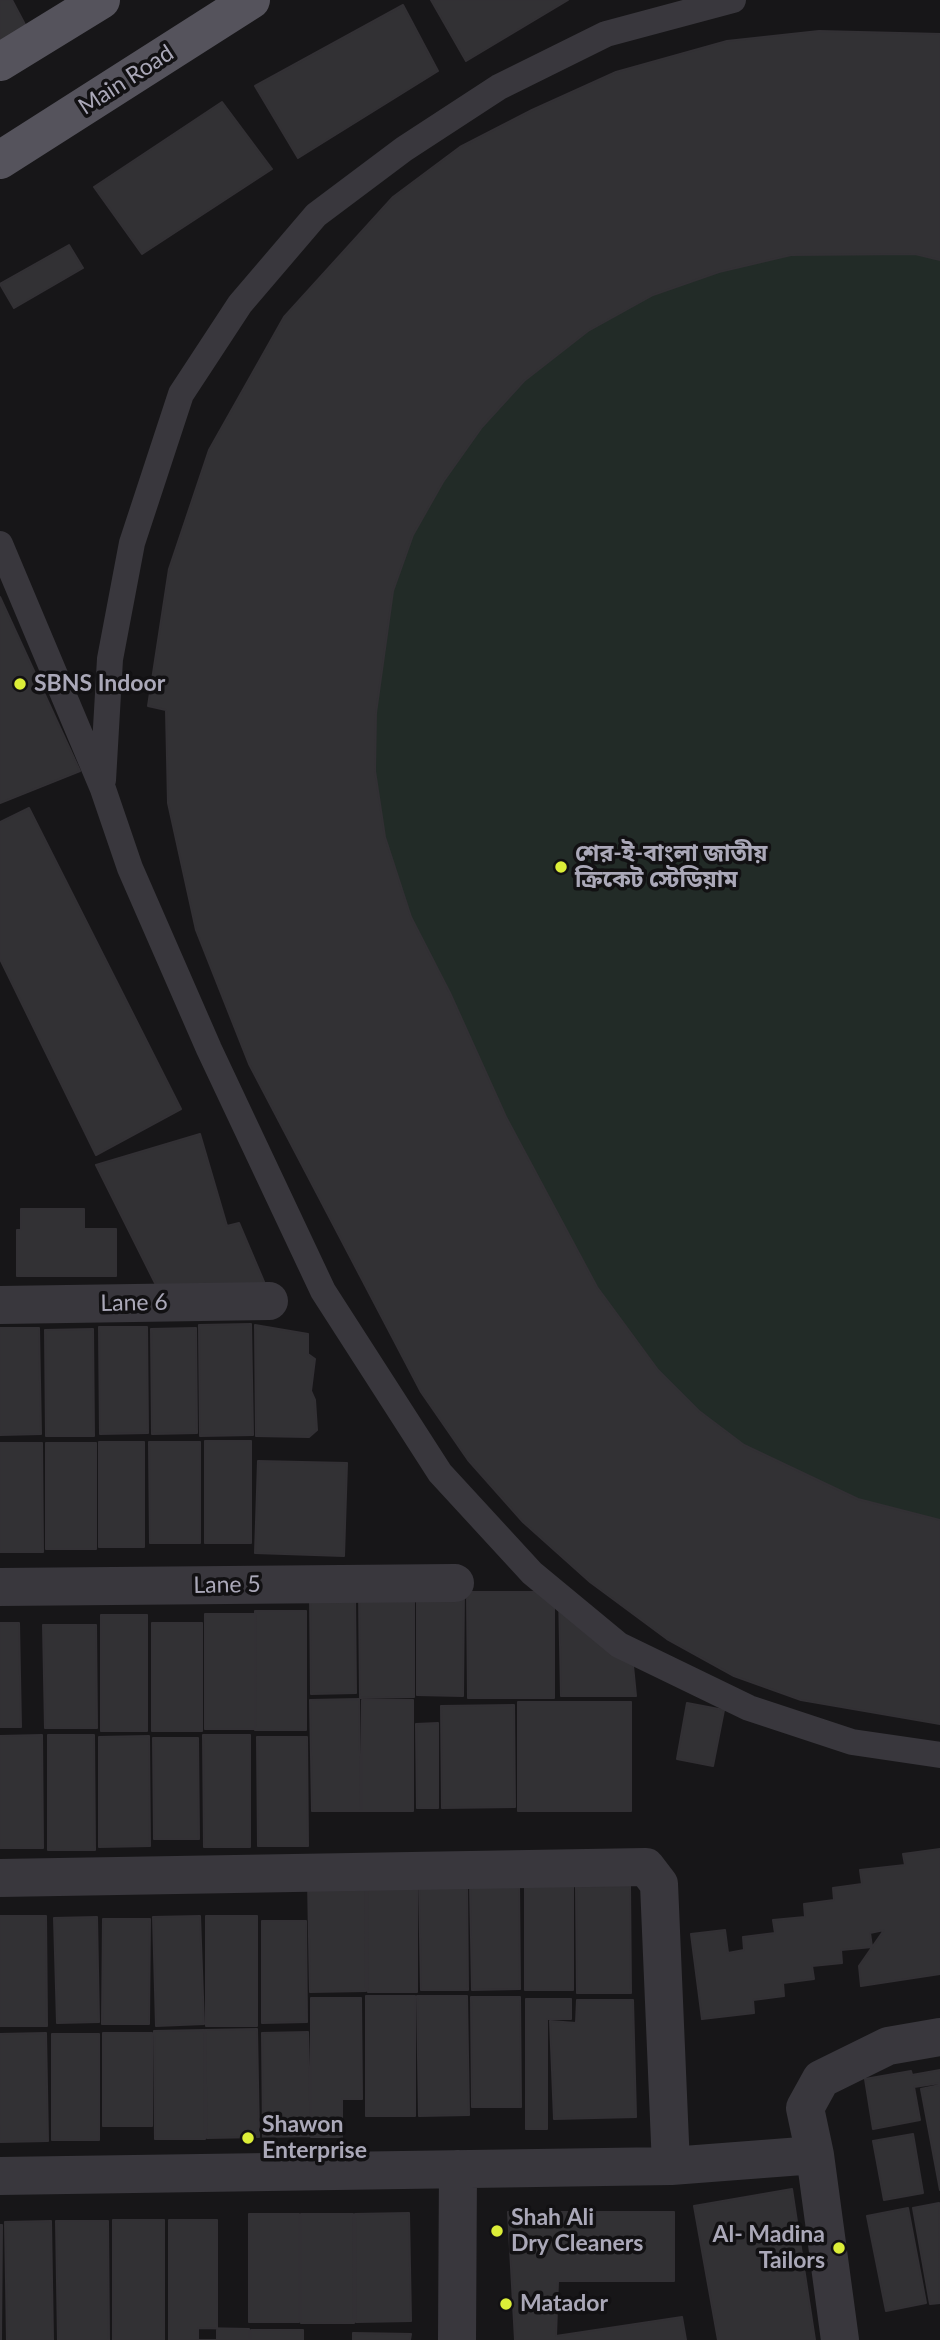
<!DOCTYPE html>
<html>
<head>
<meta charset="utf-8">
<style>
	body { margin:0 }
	canvas { display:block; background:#171618 }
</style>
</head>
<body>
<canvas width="940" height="2340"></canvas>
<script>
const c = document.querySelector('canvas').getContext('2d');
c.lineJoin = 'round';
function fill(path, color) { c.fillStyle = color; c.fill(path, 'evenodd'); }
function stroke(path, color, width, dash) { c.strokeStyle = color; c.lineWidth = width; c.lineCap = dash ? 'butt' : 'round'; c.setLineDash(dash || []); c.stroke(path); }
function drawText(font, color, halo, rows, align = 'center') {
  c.font = font + ' Lato,"Noto Sans Bengali",sans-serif'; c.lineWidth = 7; c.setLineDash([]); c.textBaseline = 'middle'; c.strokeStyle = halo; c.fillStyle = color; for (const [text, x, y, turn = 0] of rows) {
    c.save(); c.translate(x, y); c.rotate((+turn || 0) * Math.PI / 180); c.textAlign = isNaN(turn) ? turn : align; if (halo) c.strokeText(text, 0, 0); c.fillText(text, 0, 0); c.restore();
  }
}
fill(new Path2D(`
	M819,31L940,34V1724L801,1700L734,1676L667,1639L590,1582L523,1522L249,1064L196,930L168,803L166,710L148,706L169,569L209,450L284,317L393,197L460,147L532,110L616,72L727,41Z`), '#222b27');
const building = new Path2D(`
	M0,0H12L30,34L0,50Z
	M431,0H568L466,61Z
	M403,5L438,71L298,158L255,86Z
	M819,31L940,34V260L915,254L791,255L719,272L653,295L588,331L524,381L482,427L443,482L413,535L393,591L376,713L375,771L385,837L411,917L450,993L506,1117L597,1287L658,1370L699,1411L744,1445L858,1499L940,1520V1724L801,1700L734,1676L667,1639L590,1582L523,1522L468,1460L421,1392L249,1064L196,930L168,803L166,710L148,706L169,569L209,450L284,317L393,197L460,147L532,110L616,72L727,41Z
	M222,102L272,169L142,254L94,187Z
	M69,245L83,268L14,308L0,284Z
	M0,597L80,771L0,803Z
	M29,808L181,1109L96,1155L0,959V822Z
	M200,1134L227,1226L239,1223L270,1296L159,1291L96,1165Z
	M21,1209H84V1229H116V1276H17V1230H21Z
	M251,1324L253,1435L200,1436L199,1325Z
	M255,1325L308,1334V1354L315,1359L311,1391L315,1400L317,1430L309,1437L256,1436Z
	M99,1327H147L148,1433L100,1434Z
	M0,1328H39L41,1434L0,1435Z
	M196,1328L197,1433L152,1434L151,1329Z
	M93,1329L94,1436H46L45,1330Z
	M205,1441H251V1543H205Z
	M99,1442H144V1547H99Z
	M149,1442H200V1543H150Z
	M0,1443H42L43,1552H0Z
	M46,1443H96V1549H46Z
	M258,1461L347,1463L344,1556L255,1553Z
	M359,1589H414V1697L360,1698Z
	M417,1589H464L463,1696L417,1695Z
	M467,1592H554V1698H468Z
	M559,1592L631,1645L636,1696H561Z
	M355,1595L356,1693L311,1694L310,1596Z
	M255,1611H306V1730H255Z
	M205,1614H256L255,1729H205Z
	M101,1615H147V1731H101Z
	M0,1623H19L21,1727H0Z
	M152,1623H202V1731H152Z
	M43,1625H96L97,1728H45Z
	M359,1699L361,1811H312L310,1700Z
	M362,1700H413V1811H362Z
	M518,1702H631V1811H518Z
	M687,1703L724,1710L713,1766L677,1759Z
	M514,1705L515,1807L442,1808L441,1706Z
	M438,1723V1808H417L416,1724Z
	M42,1735L43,1848H0V1736Z
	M48,1735H94L95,1850H48Z
	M203,1735H250V1847H204Z
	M149,1736L150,1846L99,1847V1737Z
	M257,1737H307L308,1846H258Z
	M153,1738H198L199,1839H154Z
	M940,1849V1974L861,1986L859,1966L884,1930L870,1933L872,1947L841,1950L842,1963L812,1966L814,1979L783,1983L784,1996L753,2000L754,2013L702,2019L691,1934L725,1930L728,1953L744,1950L743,1937L775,1933L773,1920L805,1917L804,1904L834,1900L833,1888L862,1884L860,1870L905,1865L903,1854Z
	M308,1880H365L366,1991L310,1992Z
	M467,1880L468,1990H421L419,1881Z
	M367,1881H417V1992H368Z
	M519,1883L520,1989L472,1990L470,1884Z
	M630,1886L631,1993H577L576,1887Z
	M525,1887H573V1990H525Z
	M0,1916H46L47,2026H0Z
	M200,1916L204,2024L156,2026L153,1917Z
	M206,1916H257V2026H206Z
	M97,1917L99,2022L57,2023L54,1918Z
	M103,1919H150L149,2024H102Z
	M262,1921H306L307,2022L262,2023Z
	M366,1996H415V2116H366Z
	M417,1996H467L469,2115L419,2116Z
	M471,1997H520L521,2107H472Z
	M311,1998H361L362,2099H342V2137H311Z
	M526,1999H571V2019H547V2129H526Z
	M577,2000H633L636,2117L554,2119L550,2021L576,2023Z
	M257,2029L259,2137L207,2138L205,2030Z
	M204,2030L205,2139H155L154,2031Z
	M308,2032L311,2136L263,2137L262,2033Z
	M46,2033L48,2141L0,2142V2034Z
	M103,2033H152V2126H103Z
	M52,2034H99V2140H52Z
	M940,2070V2083L914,2087L920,2120L873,2129L865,2079L911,2071L912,2075Z
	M940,2085V2190L921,2089Z
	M913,2134L923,2193L884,2200L873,2141Z
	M792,2189L815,2340H718L694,2206Z
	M939,2203L940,2303L930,2304L913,2208Z
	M908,2208L926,2303L886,2311L867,2216Z
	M508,2212H674V2281H558L556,2336L682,2317L686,2340H515Z
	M409,2213L411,2321L356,2322L355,2214Z
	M249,2214H299V2322H249Z
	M301,2214H353L354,2323H301Z
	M113,2220H164V2340H113Z
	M169,2220H217V2340H169Z
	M51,2221L53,2340H7L5,2222Z
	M56,2221H108L109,2340H58Z
	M0,2225H2L1,2340H0Z
	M198,2328L249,2329V2340H198Z
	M251,2330H303V2340H251Z
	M353,2333L411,2334L410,2340H353Z`);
fill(building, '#323134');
stroke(building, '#323034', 2);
stroke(new Path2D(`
	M0,544L103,789L130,868L209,1049L323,1291L440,1473L532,1573L619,1645L749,1708L852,1742L940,1755
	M103,780L110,659L132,543L181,394L240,304L316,215L404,149L499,87L606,34L733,0`), '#39373d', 26);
stroke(new Path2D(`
	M0,1305L269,1301
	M0,1587L455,1583
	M0,1878L646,1867L659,1884L671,2166
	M0,2176L671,2166L815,2155
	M457,2340L458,2169
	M840,2340L815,2155L805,2108L821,2079L888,2046L940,2037`), '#39373d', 38);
stroke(new Path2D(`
	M0,62L101,0
	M0,160L251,0`), '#55535c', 38);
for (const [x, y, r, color] of [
	[20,684,7,"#dcee38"],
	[561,867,7,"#dcee38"],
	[248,2138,7,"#dcee38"],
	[497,2231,7,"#dcee38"],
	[839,2248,7,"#dcee38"],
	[506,2304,7,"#dcee38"]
]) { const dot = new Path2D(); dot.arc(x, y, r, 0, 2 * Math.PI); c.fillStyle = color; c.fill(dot); stroke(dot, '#121113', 2.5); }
drawText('23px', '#aaa8b8', '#121113', [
	["Main Road",126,80,-33],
	["Lane 6",134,1303,-1],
	["Lane 5",227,1585,-1]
]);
drawText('bold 23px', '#aaa8b8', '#121113', [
	["SBNS Indoor",34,684],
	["শের-ই-বাংলা জাতীয়",575,854],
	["ক্রিকেট স্টেডিয়াম",575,880],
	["Shawon",262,2125],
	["Enterprise",262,2151],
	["Shah Ali",511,2218],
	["Dry Cleaners",511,2244],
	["Al- Madina",825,2235,"right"],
	["Tailors",825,2261,"right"],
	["Matador",520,2304]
], 'left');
</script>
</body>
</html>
